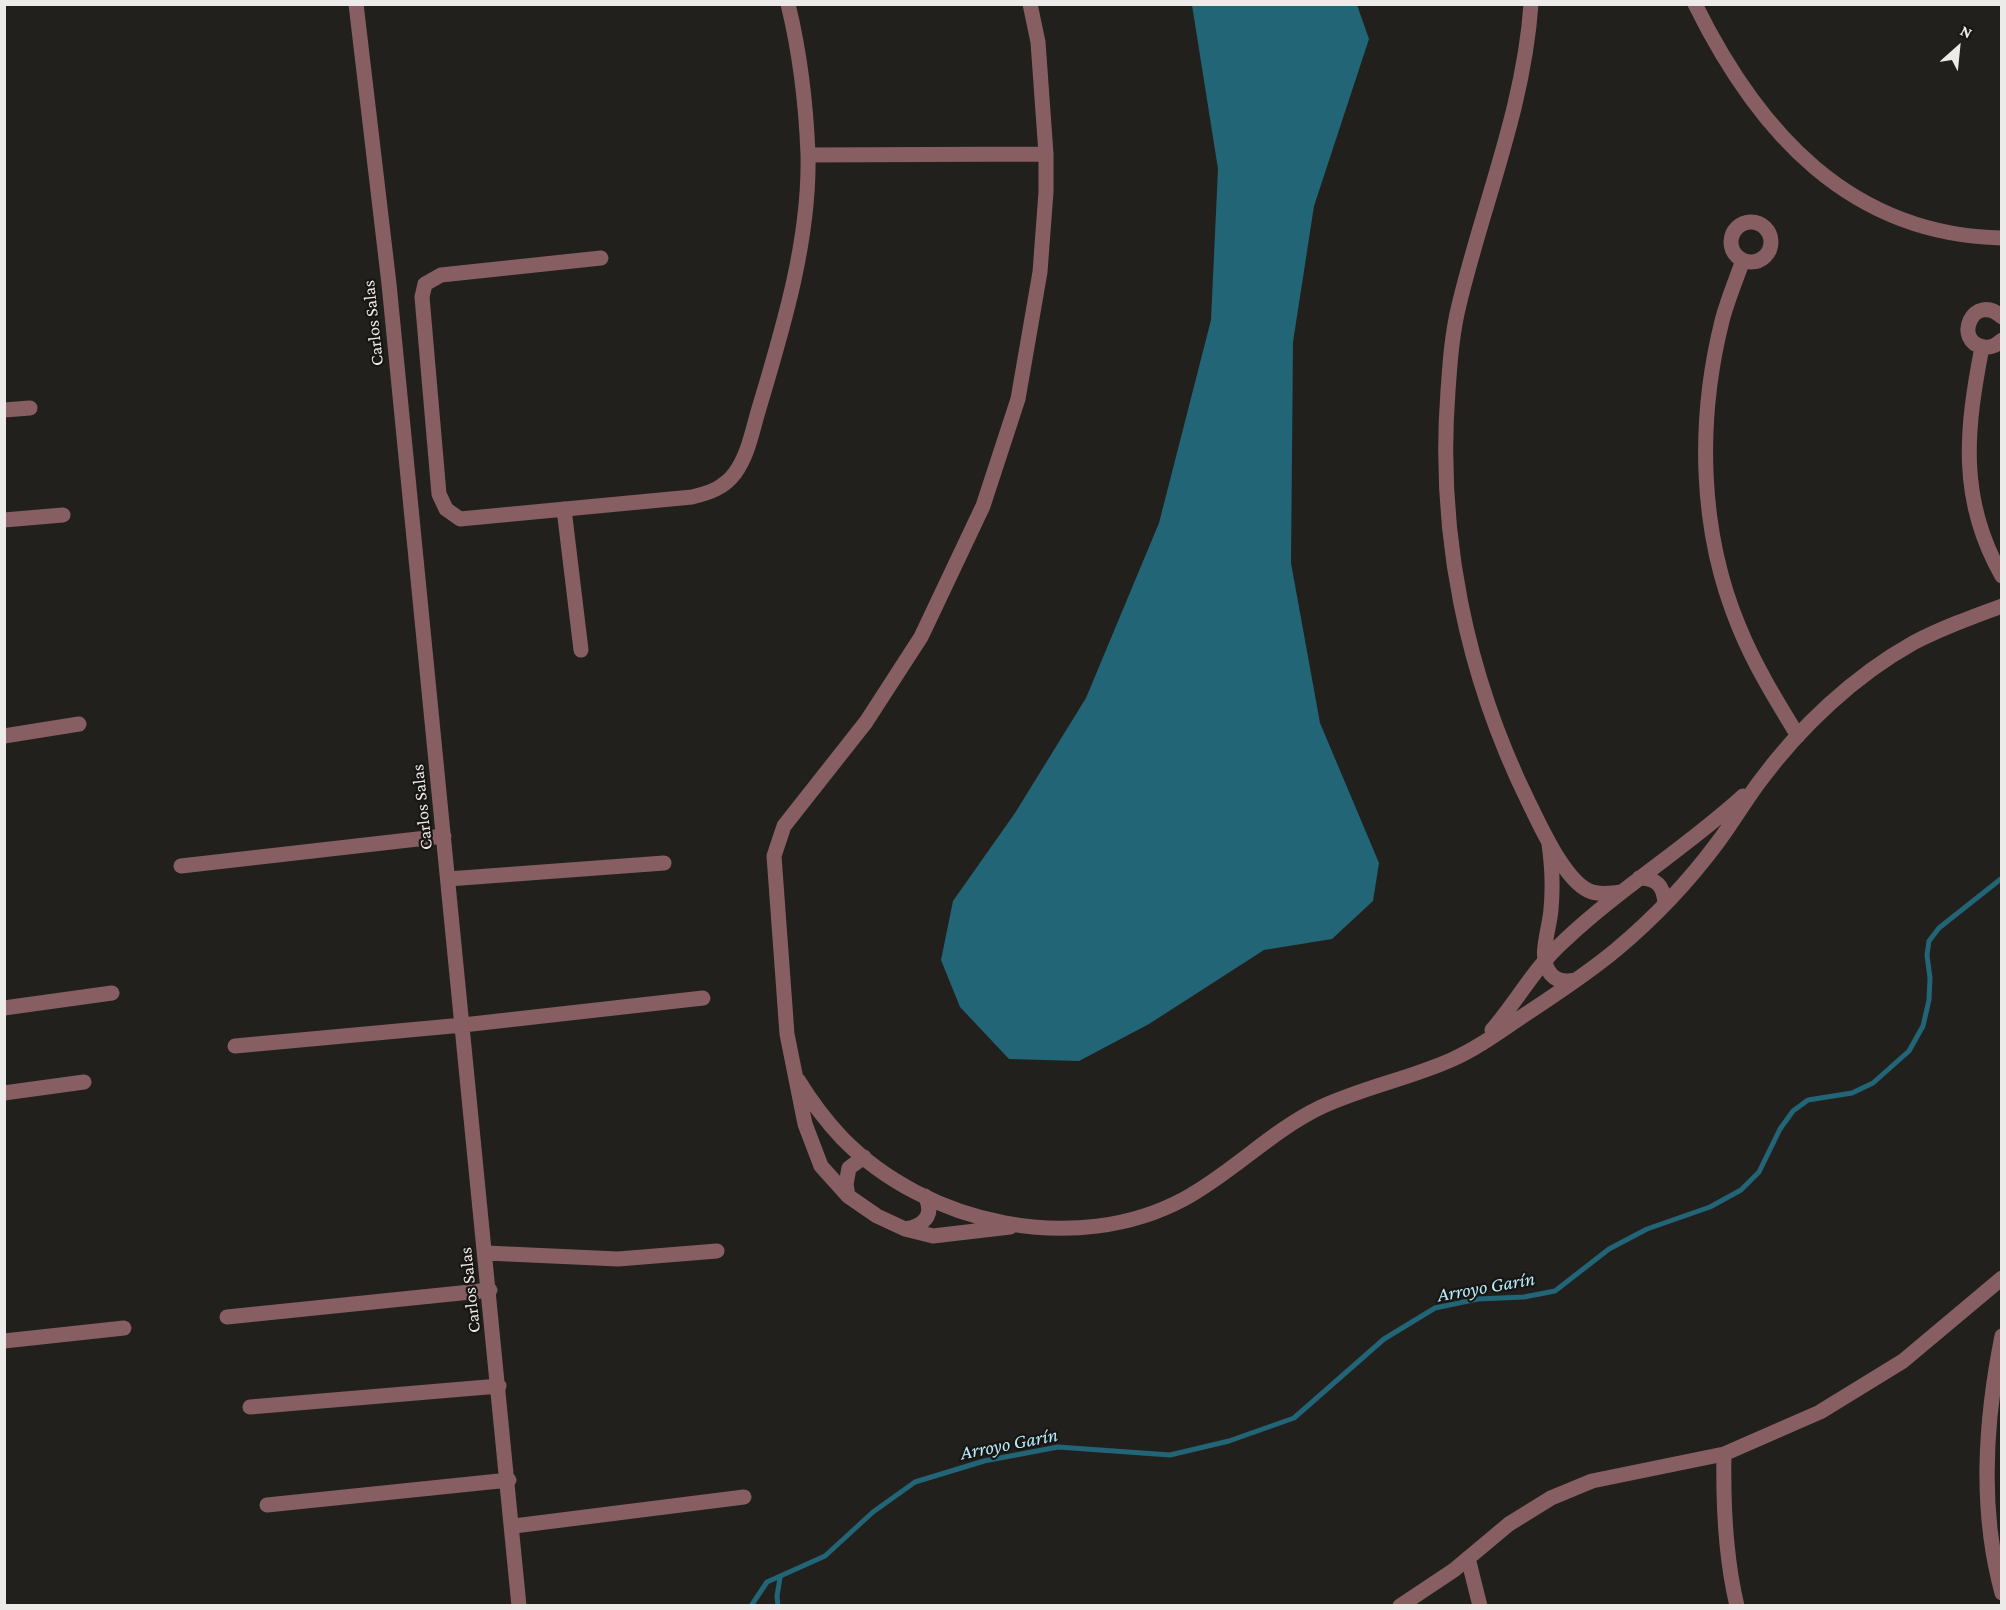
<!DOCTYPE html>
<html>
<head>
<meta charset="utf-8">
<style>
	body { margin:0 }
	#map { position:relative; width:2006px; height:1610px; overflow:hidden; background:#22201d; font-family:"Crimson Pro",serif }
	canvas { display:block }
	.frame { position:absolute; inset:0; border:6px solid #edebe9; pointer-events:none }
	.north { position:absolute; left:1928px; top:18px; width:60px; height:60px; -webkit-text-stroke:4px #181613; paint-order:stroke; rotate:27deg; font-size:16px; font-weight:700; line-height:24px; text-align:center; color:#edebe9 }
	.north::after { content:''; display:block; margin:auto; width:21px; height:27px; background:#edebe9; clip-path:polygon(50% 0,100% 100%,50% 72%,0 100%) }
</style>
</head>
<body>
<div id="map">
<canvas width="2006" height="1610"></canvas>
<div class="frame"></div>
<div class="north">N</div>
</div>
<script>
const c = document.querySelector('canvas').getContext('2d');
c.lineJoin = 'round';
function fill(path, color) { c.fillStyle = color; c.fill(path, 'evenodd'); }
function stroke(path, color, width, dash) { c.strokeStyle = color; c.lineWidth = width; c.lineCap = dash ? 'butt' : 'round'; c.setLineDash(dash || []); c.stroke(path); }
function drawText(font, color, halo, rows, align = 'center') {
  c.font = font + ' "Crimson Pro",serif'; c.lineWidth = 4.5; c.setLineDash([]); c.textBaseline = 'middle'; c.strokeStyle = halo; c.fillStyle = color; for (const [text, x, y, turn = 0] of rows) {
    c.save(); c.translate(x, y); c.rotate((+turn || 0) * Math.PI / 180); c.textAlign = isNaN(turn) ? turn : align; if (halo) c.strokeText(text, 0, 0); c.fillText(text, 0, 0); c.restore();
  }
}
fill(new Path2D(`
	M1192,5H1357L1369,39L1314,206L1293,342L1291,563L1320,723L1379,863L1373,901L1332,939L1264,950L1149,1024L1079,1061L1009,1059L960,1007L941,960L953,901L1015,813L1086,698L1159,523L1211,320L1218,169Z`), '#216576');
stroke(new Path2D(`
	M751,1606L767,1582L825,1556L873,1512L915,1482L984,1461L1058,1447L1170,1455L1229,1441L1294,1418L1384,1339L1435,1308L1478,1299L1524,1297L1555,1291L1609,1249L1647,1229L1710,1207L1741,1190L1759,1172L1780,1129L1793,1111L1808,1100L1852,1093L1873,1083L1909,1051L1923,1026L1929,1000L1930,978L1927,955L1929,941L1939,928L2002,878
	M778,1606L777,1596L780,1578`), '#216576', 5);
stroke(new Path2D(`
	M356,4L389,284L519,1606
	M1531,4C1524,108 1483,204 1459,305C1452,333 1450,362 1448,391C1437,534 1466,675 1529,803C1541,827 1566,884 1592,892C1602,895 1611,893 1621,892
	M1695,4C1758,132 1850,235 2002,238
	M808,155L1046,154
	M1731 242a20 20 0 1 1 40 0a20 20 0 1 1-40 0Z
	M601,258L441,275L425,284L422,297L439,494L446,509L460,519L692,497C709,493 724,488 735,473C749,454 753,427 760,405C784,325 810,238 808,154C806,104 800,53 788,4
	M1743,260C1736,280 1727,301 1722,321C1697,421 1699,531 1739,627C1755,666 1776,700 1798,736
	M2002,317C1973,291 1952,342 1984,347C1992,348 1996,345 2002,340
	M1982,347C1966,430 1958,499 2002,576
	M4,410L30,408
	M564,509L581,650
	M4,520L63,515
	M4,736L79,724
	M1549,844C1552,865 1553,888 1551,909C1550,927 1539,954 1548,970C1555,982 1565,982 1576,980
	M181,866L444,836
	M1639,878C1657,878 1664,886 1665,904
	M448,879L664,863
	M4,1008L112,993
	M1492,1030C1517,1001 1535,967 1564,941C1620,888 1686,848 1743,796
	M235,1046L463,1025L703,998
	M798,1080C811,1101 825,1120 842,1138C927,1225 1076,1257 1184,1199C1232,1173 1270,1132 1319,1108C1361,1088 1408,1079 1451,1060C1476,1049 1498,1033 1520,1018C1553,996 1586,975 1617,949C1654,918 1689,881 1718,842C1733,822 1745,801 1760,781C1800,727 1854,676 1913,643C1941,628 1972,617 2002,606
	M4,1093L84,1082
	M848,1196L846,1184L849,1168L864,1157
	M1010,1227L933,1236L905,1229L877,1216L848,1196L821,1166L805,1124L787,1034L774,856L784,826L866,722L921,637L983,506L1018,399L1040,272L1046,192V154L1038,42L1030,4
	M905,1229C924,1226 935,1215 925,1196
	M486,1253L618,1259L717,1251
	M227,1317L490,1290
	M2002,1336C1985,1421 1979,1509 2002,1593
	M4,1341L124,1328
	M250,1407L499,1386
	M1724,1454C1723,1504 1725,1556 1737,1606
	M267,1505L509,1480
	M514,1526L744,1497
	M1468,1558L1480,1606
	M1400,1606L1454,1570L1509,1524L1551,1498L1592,1481L1724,1454L1820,1412L1903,1361L2002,1278`), '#875e62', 15);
drawText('18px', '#edebe9', '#181613', [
	["Carlos Salas",373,323,-96],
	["Carlos Salas",422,807,-96],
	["Carlos Salas",470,1290,-96]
]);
drawText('italic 20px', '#b5ebfb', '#181613', [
	["Arroyo Garín",1486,1287,-10],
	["Arroyo Garín",1009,1444,-11]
]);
</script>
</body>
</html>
